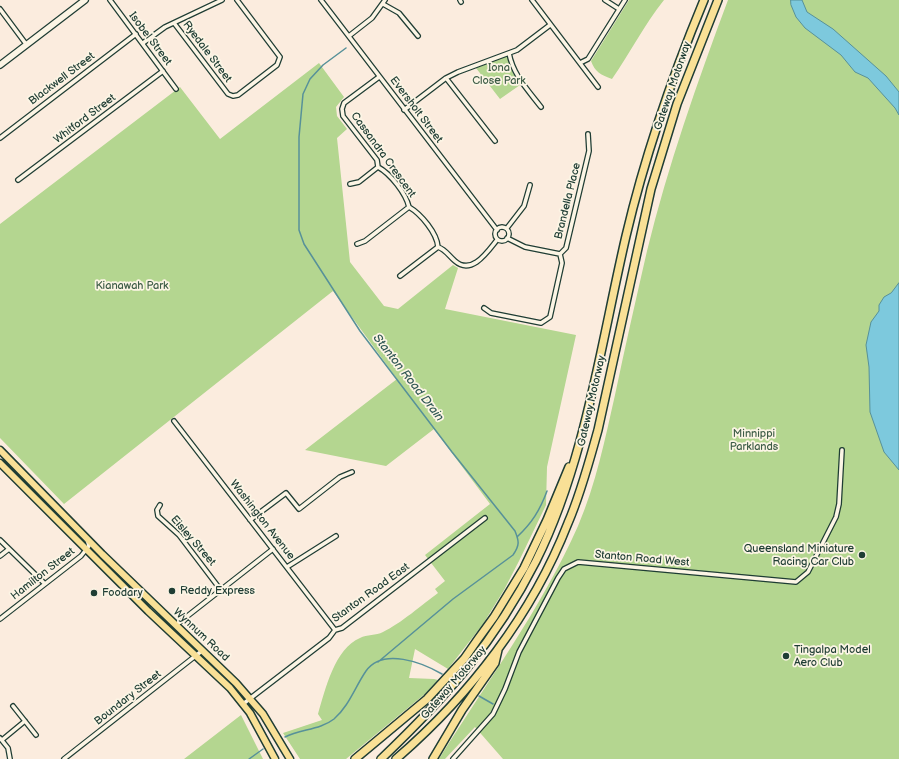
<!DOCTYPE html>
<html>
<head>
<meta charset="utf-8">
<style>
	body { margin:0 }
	canvas { display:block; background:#fbecde }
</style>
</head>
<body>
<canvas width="899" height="759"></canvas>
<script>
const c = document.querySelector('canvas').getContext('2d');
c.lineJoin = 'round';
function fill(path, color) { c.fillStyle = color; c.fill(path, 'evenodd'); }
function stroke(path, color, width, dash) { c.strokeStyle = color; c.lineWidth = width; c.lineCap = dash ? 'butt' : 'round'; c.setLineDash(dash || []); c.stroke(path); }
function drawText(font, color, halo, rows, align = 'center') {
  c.font = font + ' "Balsamiq Sans",sans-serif'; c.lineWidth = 3.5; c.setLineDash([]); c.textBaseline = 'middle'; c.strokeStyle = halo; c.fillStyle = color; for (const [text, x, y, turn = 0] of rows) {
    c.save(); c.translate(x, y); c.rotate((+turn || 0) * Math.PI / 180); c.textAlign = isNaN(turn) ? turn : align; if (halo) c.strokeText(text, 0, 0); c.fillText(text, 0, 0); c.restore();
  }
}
fill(new Path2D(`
	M629,0H664C644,25 630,53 612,79C601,75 595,72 591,61Z
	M728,0H899V759H503L475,727L445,759H439C487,682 541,609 578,526C596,484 605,439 615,395C625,347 636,299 647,251C668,165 697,83 728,0Z
	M507,56L512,71L520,85L500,99L476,68Z
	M319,63L344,97L336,107L337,116L347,129L337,138L350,262L384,306L398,309L453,265L458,268L445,309L576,335L547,467L546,505L519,561L504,590L483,624L448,669L415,649L409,678L434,679L438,680L426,693L346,759H300L283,733L322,720L318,714C325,690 335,648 360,638C367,634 376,636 383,632C400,624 423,604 438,593L435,589L445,581L425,555L490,504L434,429L386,466L305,450L397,379L333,291L64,504L0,438V224L180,87L220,139Z
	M241,715L263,759H184Z`), '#b4d690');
const water = new Path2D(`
	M791,0H802L807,12L833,29L886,76L899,92V115L895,108L868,78L855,72L841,55L805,28L796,17L791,5Z
	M899,283V470L884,452L870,412L869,367L866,345L871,322L879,311V305L884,297L891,293Z`);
fill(water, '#7dc9dd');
stroke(water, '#579199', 1);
stroke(new Path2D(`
	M346,48L323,65L310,79L303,94L299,137V230L304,244L360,331L452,452L515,531C519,541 520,545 513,555L453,599L378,662
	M517,537C532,523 540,510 547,491
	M479,696L493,704
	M285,737C301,729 320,730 334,719C349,706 355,687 366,671C383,647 423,663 442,674
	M249,759L263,749`), '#579199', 1.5);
const street = new Path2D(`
	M110,0L176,89
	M321,0L497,230
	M460,0L461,2
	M532,0L598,87
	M605,0L619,9
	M383,4L399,13L418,36
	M0,9L26,44
	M174,23L228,94L233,96L238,95L277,65L280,57L237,0
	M349,36L372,18L385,0
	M143,43L165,27L222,0
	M509,53C513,75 528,90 541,107
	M580,63L588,59L625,0
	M379,77L344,103L342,109L343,116L377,160L378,167C391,174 406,194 409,207C421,214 437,233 438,247C446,250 448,255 455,261C472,276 488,251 497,240
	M446,78L495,141
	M404,110L446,78L458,72L517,50L550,25
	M0,138L136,34
	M18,180L163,71
	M350,184L359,182L378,167
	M495 234a7 7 0 1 1 14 0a7 7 0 1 1-14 0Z
	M507,228L524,206L530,185
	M507,238L525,247L560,254
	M357,244L365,241L409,207
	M400,276L438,247
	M484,308L491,313L541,323L550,317L562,263L560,254L566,248L589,151L588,134
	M174,421L335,630
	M160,505L157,510L158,516L179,535L220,589
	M250,520L286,493L299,509L340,477L352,472
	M0,540L45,584
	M0,556L9,549
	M287,567L336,536
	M0,619L81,556L89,546L87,539
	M176,625L273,549
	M243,704L329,638L335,630L342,628L485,518
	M13,706L36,735
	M0,738L8,748L10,759
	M2,740L25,721
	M64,759L203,650
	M453,759L493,714L505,689L519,652L558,578L564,569L578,562L796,582L808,572L836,517L839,504L842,450`);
const secondary = new Path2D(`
	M0,65L85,0`);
const primary = new Path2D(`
	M0,450L102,554L236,683L263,714L290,759
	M0,463L148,611L230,688L250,713L275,759`);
const highway = new Path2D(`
	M355,759L427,699L464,659L478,639L494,617L524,568L547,520L569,467
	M381,759C446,697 495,642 536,561C585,463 601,343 626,236C645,155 672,77 704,0
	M396,759C470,695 532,615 568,523C581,493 589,462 598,430L651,189L677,104L718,0
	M433,759L462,710L495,663L498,650`);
stroke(street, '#1f3d34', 6);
stroke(secondary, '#1f3d34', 8);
stroke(primary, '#1f3d34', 9);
stroke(highway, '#1f3d34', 10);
stroke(street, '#fcf5e5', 3.5);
stroke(secondary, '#fcf5e5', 5.5);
stroke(primary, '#f9e096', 6);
stroke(highway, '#f9e096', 7);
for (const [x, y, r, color] of [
	[862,555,4,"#1f3d34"],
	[172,591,4,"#1f3d34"],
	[94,593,4,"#1f3d34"],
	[786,656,4,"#1f3d34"]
]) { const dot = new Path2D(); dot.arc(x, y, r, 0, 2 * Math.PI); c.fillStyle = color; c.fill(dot); stroke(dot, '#fcf5e5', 1.5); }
drawText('11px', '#1f3d34', '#fcf5e5', [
	["Isobel Street",150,39,53],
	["Ryedale Street",207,52,53],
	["Blackwell Street",62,79,-37],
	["Gateway Motorway",673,86,-71],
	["Eversholt Street",416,110,53],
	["Whitford Street",85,119,-37],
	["Cassandra Crescent",383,155,54],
	["Brandella Place",568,201,-76],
	["Gateway Motorway",592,401,-77],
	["Washington Avenue",262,520,52],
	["Eisley Street",193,541,49],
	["Stanton Road West",642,559,5],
	["Hamilton Street",43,574,-38],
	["Stanton Road East",371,593,-36],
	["Wynnum Road",201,635,43],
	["Gateway Motorway",454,683,-49],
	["Boundary Street",128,698,-38]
]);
drawText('11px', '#3d5c46', '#fcf5e5', [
	["Iona",499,68],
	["Close Park",499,81],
	["Kianawah Park",132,286],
	["Minnippi",754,434],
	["Parklands",754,447]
]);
drawText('11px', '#1f3d34', '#fcf5e5', [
	["Queensland Miniature",854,549,"right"],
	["Racing Car Club",854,562,"right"],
	["Reddy Express",180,591],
	["Foodary",102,593],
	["Tingalpa Model",794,650],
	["Aero Club",794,663]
], 'left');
drawText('italic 12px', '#325956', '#fcf5e5', [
	["Stanton Road Drain",408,378,52]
]);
</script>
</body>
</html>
